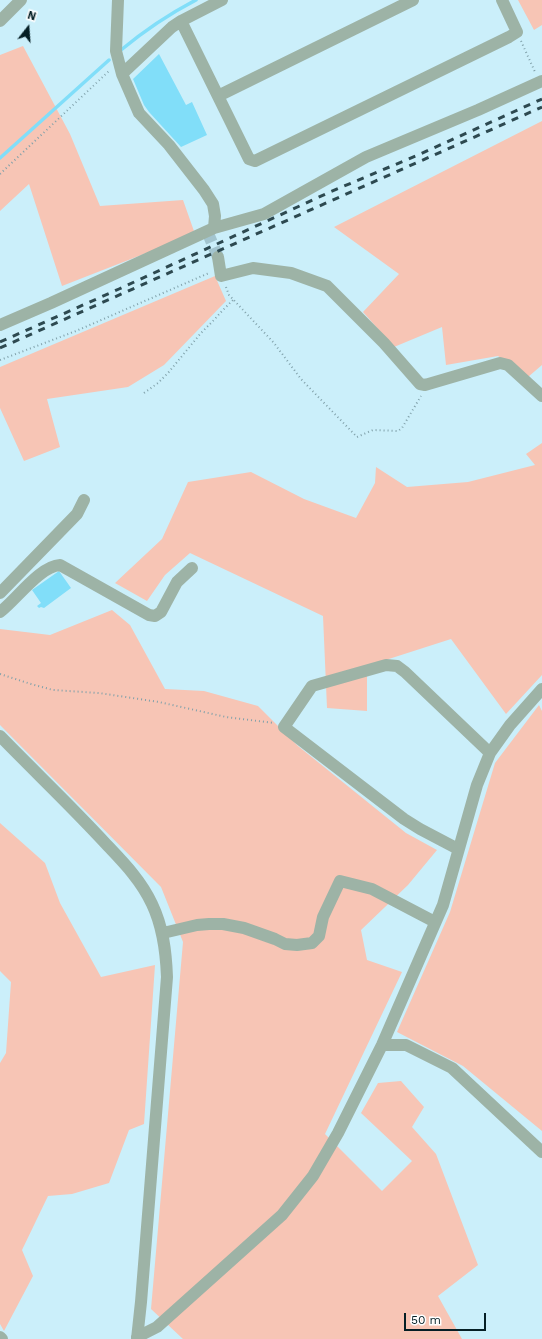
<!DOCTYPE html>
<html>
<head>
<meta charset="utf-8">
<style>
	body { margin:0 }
	#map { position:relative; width:542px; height:1339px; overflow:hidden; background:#cbeffa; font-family:"Work Sans",sans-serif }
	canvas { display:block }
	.north { position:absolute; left:8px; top:8px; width:40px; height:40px; -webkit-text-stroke:3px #fff; paint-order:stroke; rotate:17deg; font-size:11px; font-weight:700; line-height:16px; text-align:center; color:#051f25 }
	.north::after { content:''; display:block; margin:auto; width:14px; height:18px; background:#051f25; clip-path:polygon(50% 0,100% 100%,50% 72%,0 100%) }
	.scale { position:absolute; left:404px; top:1313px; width:82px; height:18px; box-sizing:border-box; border:2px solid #051f25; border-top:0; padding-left:5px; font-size:12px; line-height:14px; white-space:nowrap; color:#051f25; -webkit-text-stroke:3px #fff; paint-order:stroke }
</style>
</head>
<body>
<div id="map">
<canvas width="542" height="1339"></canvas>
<div class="north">N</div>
<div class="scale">50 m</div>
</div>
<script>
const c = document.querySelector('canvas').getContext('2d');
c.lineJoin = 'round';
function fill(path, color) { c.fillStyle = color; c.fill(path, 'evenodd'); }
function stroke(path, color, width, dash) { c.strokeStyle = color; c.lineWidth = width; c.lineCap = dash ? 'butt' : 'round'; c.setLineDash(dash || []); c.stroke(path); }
fill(new Path2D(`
	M518,0H542V25L534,30Z
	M23,46L70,134L100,206L183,200L195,234L62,286L29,184L0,211V55Z
	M542,121V365L528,377L498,356L446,365L442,327L394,347L363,312L399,274L334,227Z
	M215,276L226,301L164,365L128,387L47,399L60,447L24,461L0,408V367Z
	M542,443V675L506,714L451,639L367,666V711L327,708L323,616L190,553L165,575L147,601L115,583L162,539L188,482L251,472L304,499L356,518L375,483L376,467L407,487L468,482L535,465L526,454Z
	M112,610L130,625L165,689L204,691L258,706L298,746L406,833L437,850L408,885L361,930L367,960L402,972L325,1134L382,1191L412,1161L361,1113L378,1083L401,1081L424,1107L412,1127L436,1154L478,1265L438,1296L462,1339H183L151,1309L183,942L161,887L0,725V629L50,635Z
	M539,705L542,711V1131L463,1066L397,1032L450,912L495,763Z
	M0,823L45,863L60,903L101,977L155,965L144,1124L129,1130L109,1183L72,1194L48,1196L22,1250L33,1276L4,1331L0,1324V1063L6,1053L11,982L0,971Z`), '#f7c5b5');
fill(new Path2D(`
	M159,54L186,105L192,102L207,135L181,147L149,112L144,105L133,79Z
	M59,571L71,588L44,608L41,607L39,608L37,606L41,603L32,590Z`), '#81def9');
stroke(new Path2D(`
	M121,50C144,31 169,14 196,0
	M0,158L109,60`), '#81def9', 3.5);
stroke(new Path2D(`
	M207,231L218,257`), '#a3c5cf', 12, [12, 6]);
stroke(new Path2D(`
	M521,41L535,72
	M0,174L109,71
	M226,287L229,295L274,343L301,379L357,437L373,430L398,431L402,428L421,396
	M0,360L76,331L209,273
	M144,393L158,383L168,373L201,333L214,320L222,311L233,300
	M0,674L31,684L53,690L99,693L159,702L226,717L274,723`), '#80a1aa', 2, [1, 3]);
stroke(new Path2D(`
	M118,0L116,51L122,74L139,113L169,145L204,190L213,204L215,216L214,228
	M0,21L21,0
	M181,21L249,159L255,161L509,37L517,32L502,0
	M122,74L172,27L181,21L222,0
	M218,96L413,0
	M218,257L221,276L253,268L291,273L327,286L384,343L420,384L425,385L500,363L508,365L542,396
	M0,325L51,303L214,228L264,214L366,157L478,110L542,81
	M0,593L77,514L84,500
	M0,612C16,600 40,566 60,565L149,615L155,616L161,612L177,582L192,568
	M0,736C35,772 72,807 106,844C123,862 141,880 152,904C163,927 166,951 167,977L141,1302L137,1339
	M458,849L420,829L404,819L284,727L312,686L386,665L397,666L405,672L490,753
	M163,933L197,925L209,924H223L244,928L275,939L285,944L297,945L312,943L319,936L323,917L340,881L372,889L435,922
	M382,1045H406L452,1068L542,1152
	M0,1337L2,1339
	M137,1337L157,1327L282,1215L313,1176L338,1133L382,1045L443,905L477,785L490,753L510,725L542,689`), '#9db3a6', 12);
stroke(new Path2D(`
	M0,342L119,289L330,192L418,155L542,99
	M0,348L542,107`), '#2d4950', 3, [7, 7]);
</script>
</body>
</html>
